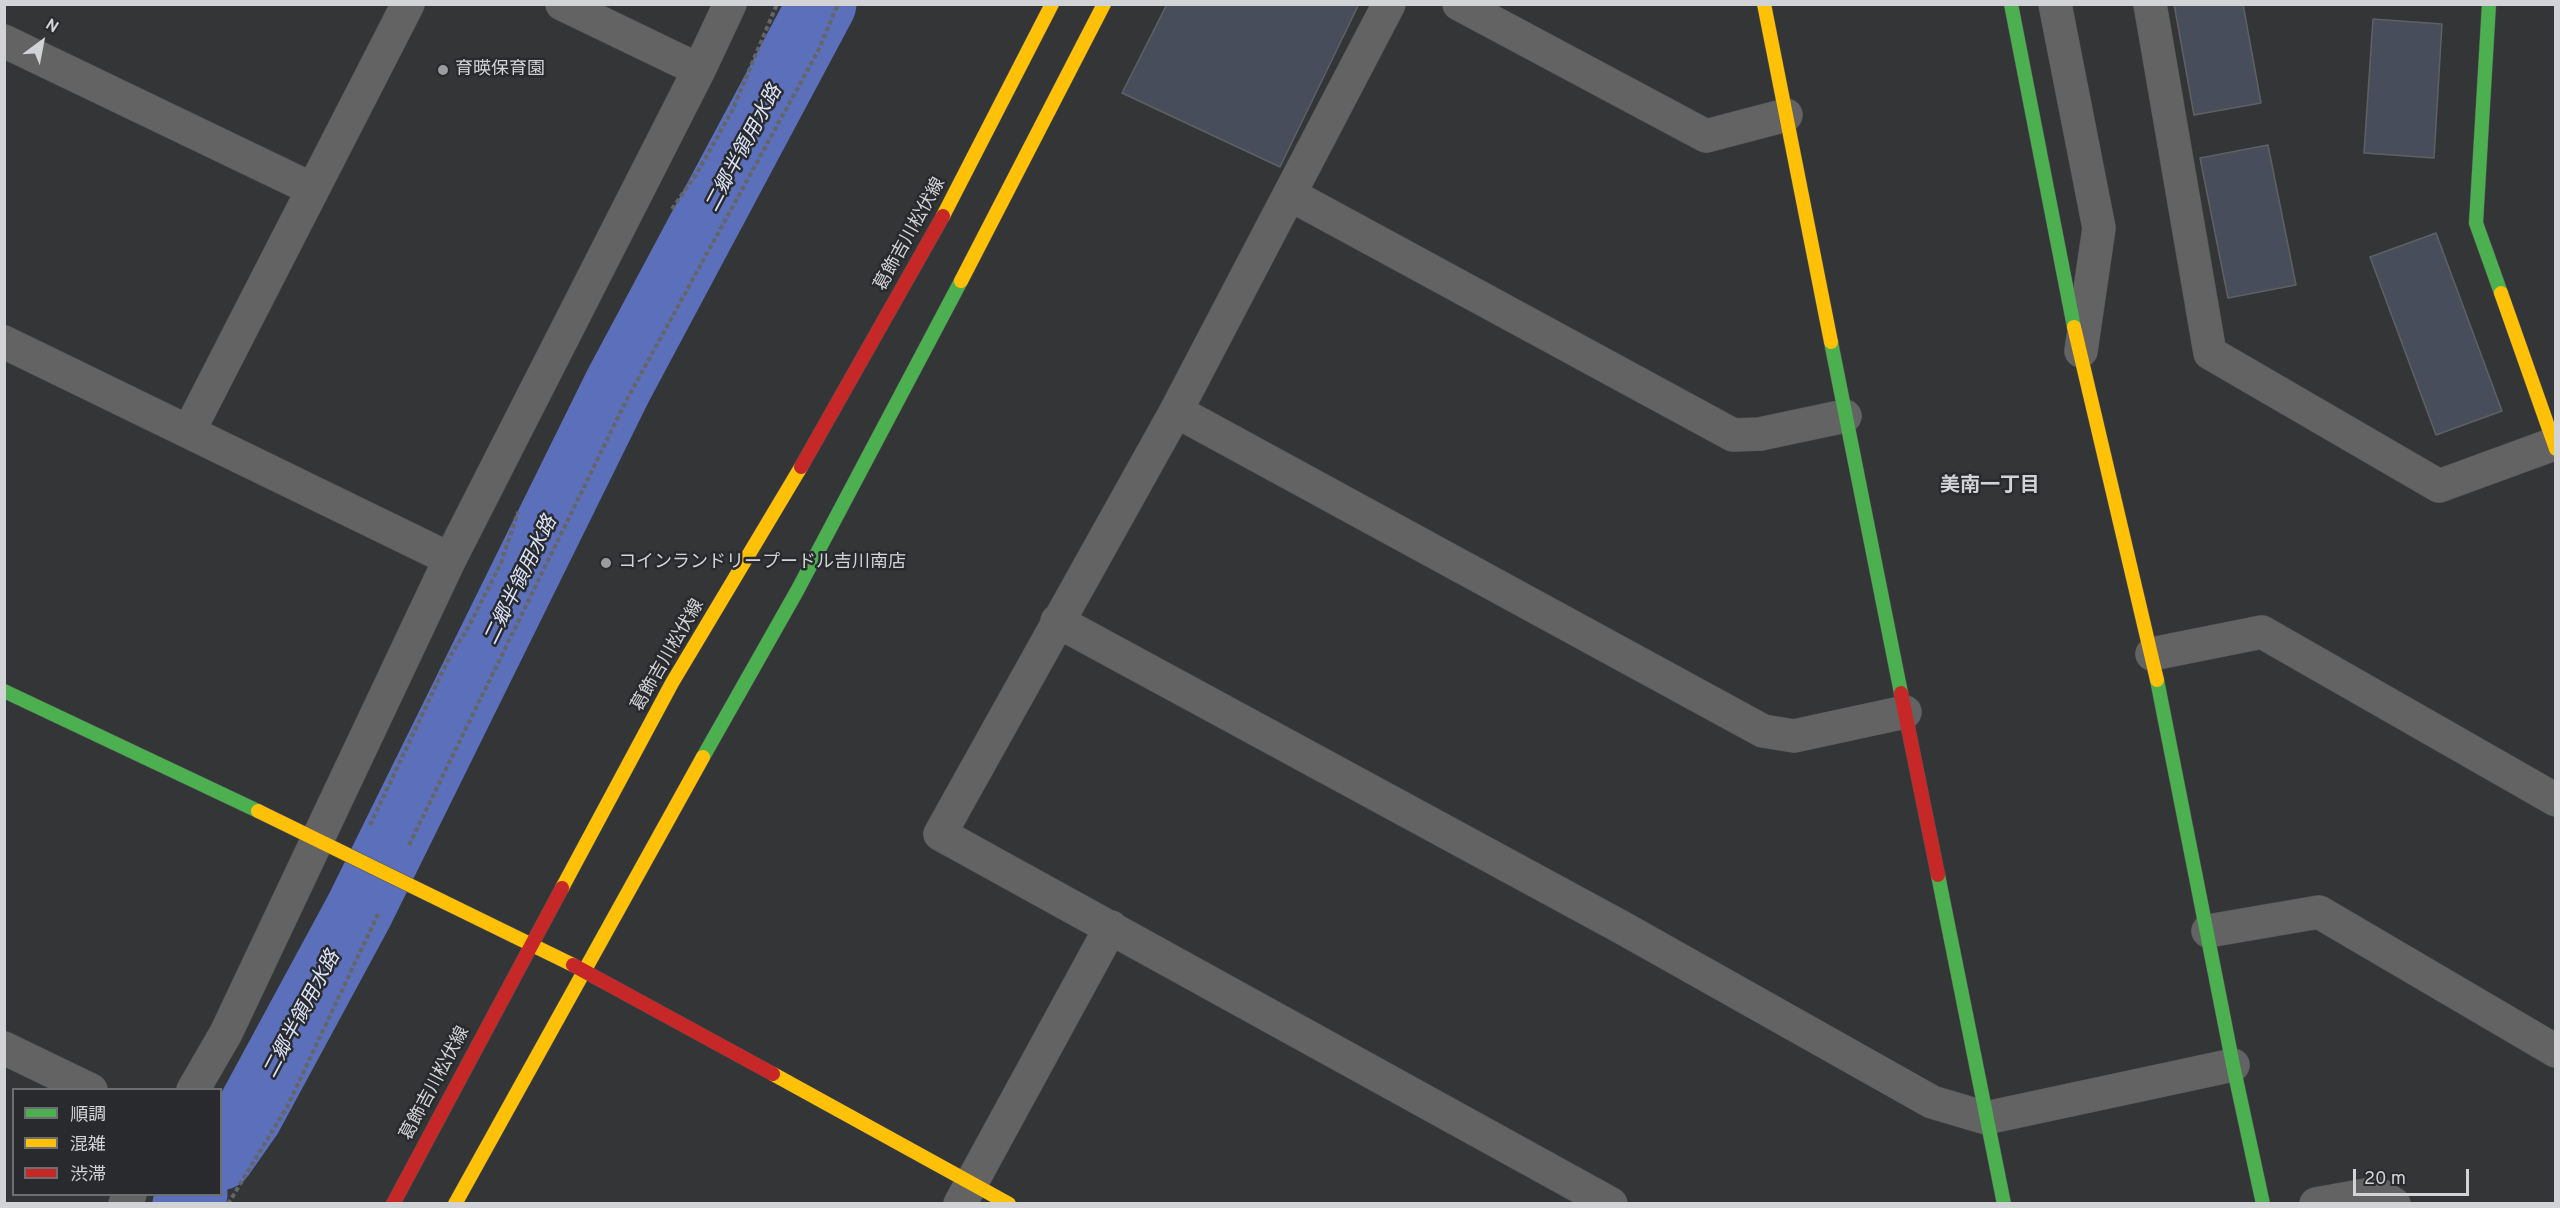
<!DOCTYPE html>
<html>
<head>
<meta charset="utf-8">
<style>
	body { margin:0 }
	#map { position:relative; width:2560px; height:1208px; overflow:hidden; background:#333537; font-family:Overpass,"Noto Sans JP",sans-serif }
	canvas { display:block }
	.frame { position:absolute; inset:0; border:6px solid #d2d3d6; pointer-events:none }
	.legend { position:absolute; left:12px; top:1088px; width:210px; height:108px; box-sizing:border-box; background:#282a2d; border:2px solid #6c6e71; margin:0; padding:8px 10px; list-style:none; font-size:18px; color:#d2d3d6 }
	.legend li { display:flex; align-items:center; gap:12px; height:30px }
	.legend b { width:30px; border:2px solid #6c6e71 }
	.north { position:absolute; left:12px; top:12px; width:60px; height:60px; -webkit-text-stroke:4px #282a2d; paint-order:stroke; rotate:32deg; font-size:16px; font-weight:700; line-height:24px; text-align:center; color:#d2d3d6 }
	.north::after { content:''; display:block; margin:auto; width:21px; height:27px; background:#d2d3d6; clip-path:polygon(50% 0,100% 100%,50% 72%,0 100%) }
	.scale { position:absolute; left:2353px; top:1169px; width:116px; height:27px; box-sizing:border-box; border:3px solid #d2d3d6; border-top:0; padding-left:8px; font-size:18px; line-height:21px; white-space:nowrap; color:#d2d3d6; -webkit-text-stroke:4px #282a2d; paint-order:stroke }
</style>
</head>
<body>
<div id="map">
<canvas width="2560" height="1208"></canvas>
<div class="frame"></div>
<ul class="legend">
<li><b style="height:8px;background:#4caf50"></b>順調</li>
<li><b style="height:8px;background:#ffc107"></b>混雑</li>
<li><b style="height:8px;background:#c62828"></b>渋滞</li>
</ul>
<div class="north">N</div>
<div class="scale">20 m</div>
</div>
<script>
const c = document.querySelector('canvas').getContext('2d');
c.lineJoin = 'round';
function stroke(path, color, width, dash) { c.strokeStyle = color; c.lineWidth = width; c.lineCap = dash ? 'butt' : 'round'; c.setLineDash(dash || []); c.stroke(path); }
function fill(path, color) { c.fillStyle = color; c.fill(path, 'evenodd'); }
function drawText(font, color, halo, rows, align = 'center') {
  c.font = font + ' Overpass,"Noto Sans JP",sans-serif'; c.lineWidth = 5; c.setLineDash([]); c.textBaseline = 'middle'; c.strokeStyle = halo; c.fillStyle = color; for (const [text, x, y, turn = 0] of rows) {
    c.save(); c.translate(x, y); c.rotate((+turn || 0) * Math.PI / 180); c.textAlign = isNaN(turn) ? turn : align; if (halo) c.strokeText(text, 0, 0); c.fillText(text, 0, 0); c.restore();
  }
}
stroke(new Path2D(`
	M220,1156L248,1116L359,911L618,386L822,4
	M187,1204L193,1194`), '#5b6fba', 69);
const building = new Path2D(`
	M1167,4H1359L1280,167L1122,93Z
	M2174,4H2243L2261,103L2194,115Z
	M2373,19L2442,24L2434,158L2364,153Z
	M2268,145L2296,285L2228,298L2200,158Z
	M2436,233L2502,411L2436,435L2370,257Z`);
fill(building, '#484d5b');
stroke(building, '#5f6062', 1.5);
const street = new Path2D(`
	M562,4L699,70
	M1389,4L1176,411L940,834L1611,1204
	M1459,4L1706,136L1786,115
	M2055,4L2099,228L2081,351
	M2150,4L2210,353L2439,486L2554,444
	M4,41L312,189
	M1291,195L1733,435L1760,434L1845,416
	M4,342L450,559
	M1176,411L1763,731L1794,736L1905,712
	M189,431L408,4
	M1057,621L1621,927L1932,1102L1986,1118L2233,1065
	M2152,654L2262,632L2556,800
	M2208,931L2319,912L2556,1051
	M4,1048L91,1090
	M193,1090L226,1033L450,559L699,70L730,4
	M125,1204L130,1194
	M960,1204L1111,927
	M2316,1204L2377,1193L2394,1204`);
const fast = new Path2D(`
	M2011,4L2074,327
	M2489,4L2476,223L2501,293
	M1831,342L1901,693
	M2157,680L2233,1065L2263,1204
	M4,691L258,811
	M703,757L797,591L961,281
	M1938,875L2004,1204`);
const slow = new Path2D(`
	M1764,4L1831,342
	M943,216L1052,4
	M961,281L1104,4
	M2501,293L2556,449
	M2074,327L2157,680
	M258,811L573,965
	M562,888L672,683L801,467
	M773,1074L1009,1204
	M455,1204L703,757`);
const jam = new Path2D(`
	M801,467L943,216
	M1901,693L1938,875
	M573,965L773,1074
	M393,1204L562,888`);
stroke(street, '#505153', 34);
stroke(fast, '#505153', 15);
stroke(slow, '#505153', 15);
stroke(jam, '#505153', 15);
stroke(new Path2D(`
	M672,209L697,173L732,111L777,4
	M370,825L449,658L469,626L501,563L518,512
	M409,845L625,403L818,51L838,4
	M228,1204L287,1107L379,912`), '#646567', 4, [4.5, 3]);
stroke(street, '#636364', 33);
stroke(fast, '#4caf50', 14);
stroke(slow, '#ffc107', 14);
stroke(jam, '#c62828', 14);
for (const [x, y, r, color] of [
	[443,70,6,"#9a9c9e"],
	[606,563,6,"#9a9c9e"]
]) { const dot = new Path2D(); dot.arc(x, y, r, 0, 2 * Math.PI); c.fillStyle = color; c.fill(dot); stroke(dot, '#282a2d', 2); }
drawText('18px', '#d2d3d6', '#282a2d', [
	["育暎保育園",455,70],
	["コインランドリープードル吉川南店",618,563]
], 'left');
drawText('18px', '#d2d3d6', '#282a2d', [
	["葛飾吉川松伏線",911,235,-61],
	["葛飾吉川松伏線",669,656,-60],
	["葛飾吉川松伏線",436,1084,-62]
]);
drawText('italic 20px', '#dbe3f9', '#282a2d', [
	["二郷半領用水路",745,149,-62],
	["二郷半領用水路",522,581,-64],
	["二郷半領用水路",303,1015,-62]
]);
drawText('bold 20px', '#d2d3d6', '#282a2d', [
	["美南一丁目",1990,487]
]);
</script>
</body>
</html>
